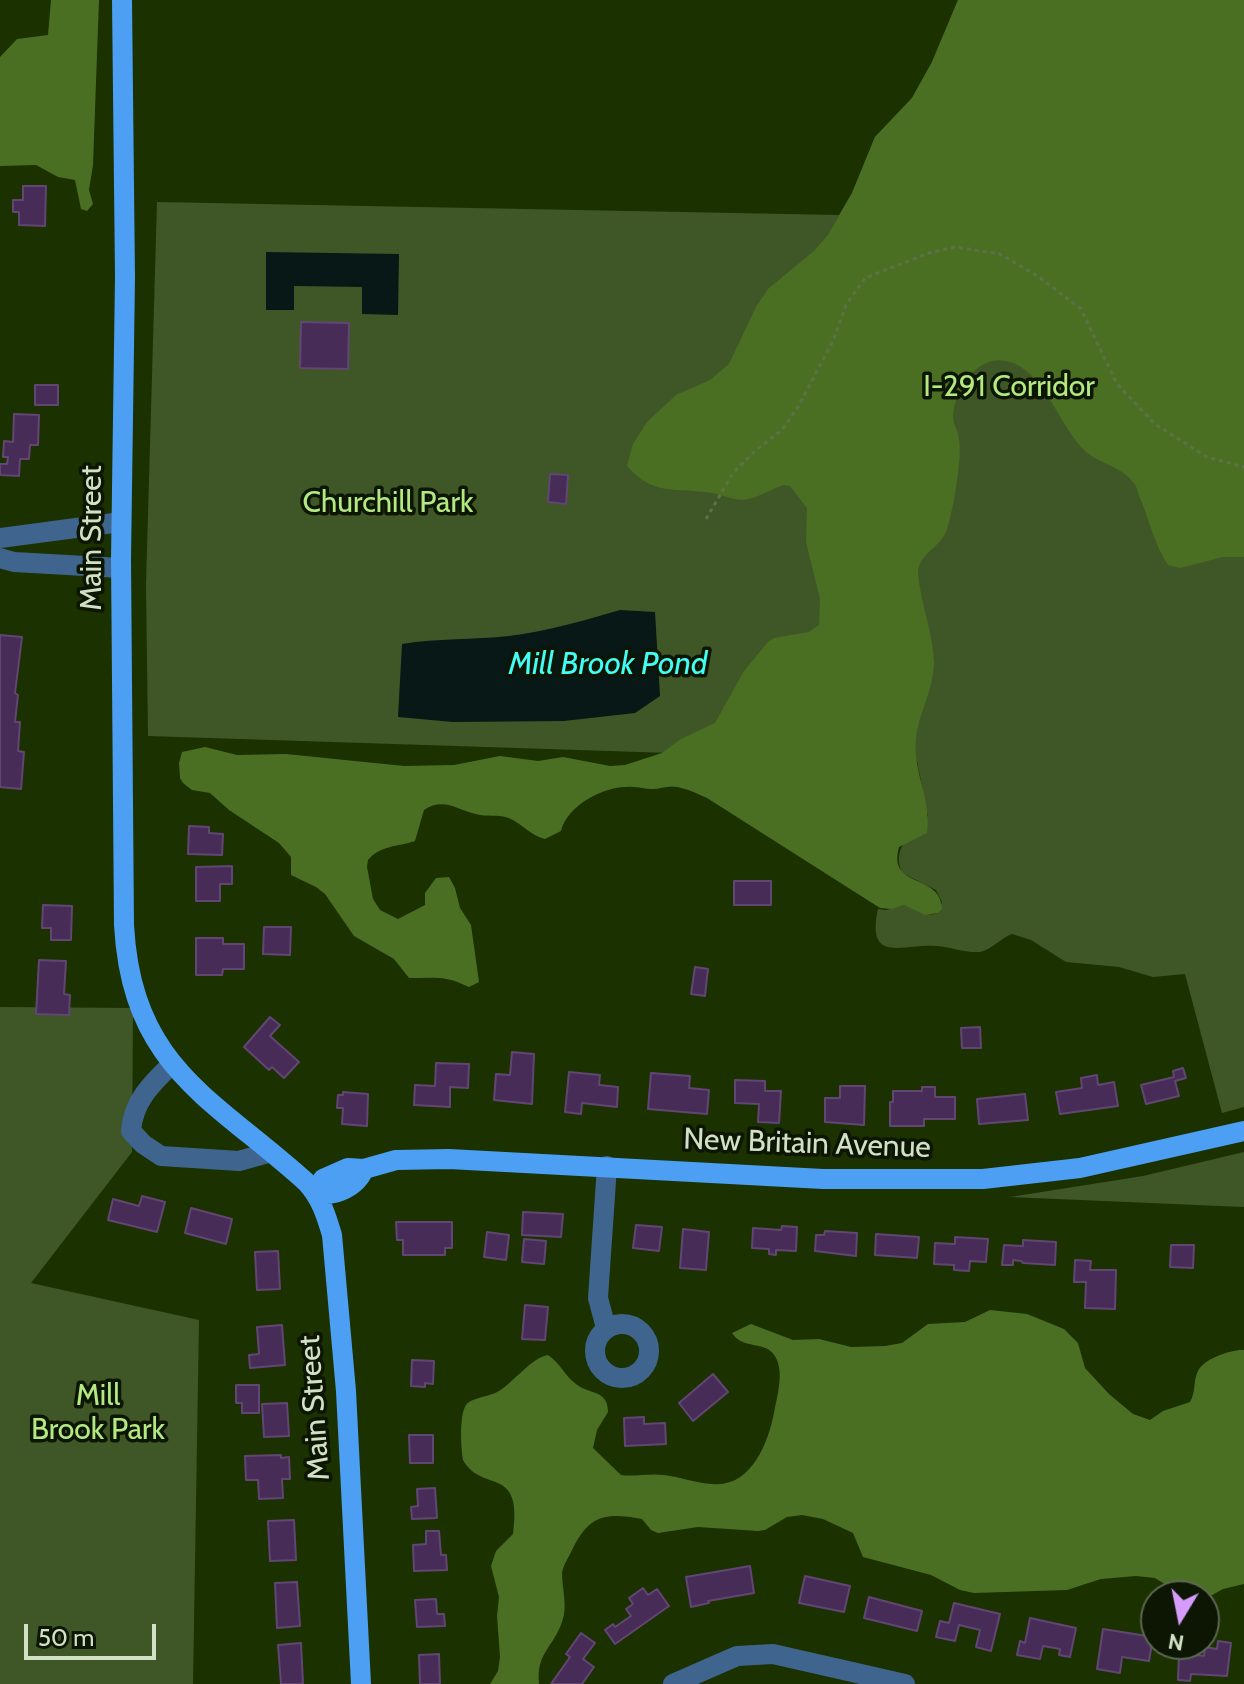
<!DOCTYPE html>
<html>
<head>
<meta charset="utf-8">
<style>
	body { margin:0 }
	#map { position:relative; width:1244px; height:1684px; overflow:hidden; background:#1b3100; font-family:Cabin,sans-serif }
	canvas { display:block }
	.north { position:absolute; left:1140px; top:1580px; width:80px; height:80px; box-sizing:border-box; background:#0c1603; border:2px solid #5b6751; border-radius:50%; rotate:190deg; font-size:22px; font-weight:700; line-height:32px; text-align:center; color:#d2e1c6 }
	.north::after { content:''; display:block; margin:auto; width:28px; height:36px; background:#d59cfb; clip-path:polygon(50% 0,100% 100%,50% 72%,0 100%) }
	.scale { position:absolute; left:24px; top:1624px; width:132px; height:36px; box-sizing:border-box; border:4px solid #d2e1c6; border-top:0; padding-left:10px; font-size:24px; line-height:28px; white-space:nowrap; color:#d2e1c6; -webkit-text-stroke:6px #0c1603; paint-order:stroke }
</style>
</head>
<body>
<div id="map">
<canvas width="1244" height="1684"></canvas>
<div class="north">N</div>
<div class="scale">50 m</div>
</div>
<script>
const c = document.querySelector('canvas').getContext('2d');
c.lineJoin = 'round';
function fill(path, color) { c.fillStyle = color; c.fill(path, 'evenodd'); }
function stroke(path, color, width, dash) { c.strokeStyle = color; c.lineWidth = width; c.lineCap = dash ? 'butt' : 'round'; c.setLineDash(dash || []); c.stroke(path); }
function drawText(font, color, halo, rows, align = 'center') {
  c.font = font + ' Cabin,sans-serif'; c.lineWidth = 7; c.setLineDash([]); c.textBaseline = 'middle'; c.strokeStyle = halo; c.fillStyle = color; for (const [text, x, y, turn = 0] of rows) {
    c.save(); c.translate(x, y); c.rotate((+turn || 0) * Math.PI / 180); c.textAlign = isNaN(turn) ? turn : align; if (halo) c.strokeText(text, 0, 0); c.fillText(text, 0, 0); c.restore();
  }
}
fill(new Path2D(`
	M958,0H1244V1107L1222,1113L1185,974L1153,977L1119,967L1066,962L1031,940L1012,934C1001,938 991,950 980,952C965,953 951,947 936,946C902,944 866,964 878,909L886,910L904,905C917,909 923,918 938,913L942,902L936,890L902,873C891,846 912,836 928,816L917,761L148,736L146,584L157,202L839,215L852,193L875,137L912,98L932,62Z
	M0,1007L133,1008L132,1152L31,1283L199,1320L193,1684H0Z
	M1244,1152V1207L1010,1197L1143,1176Z`), '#3f5727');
fill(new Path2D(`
	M51,0H99L93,165L89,190L93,204L87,211L81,209L75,180L58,177L36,165L0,166V57L17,39L48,35Z
	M958,0H1244V557H1223L1180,568L1168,565C1155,546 1149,519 1140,498C1138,493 1137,486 1133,482C1120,465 1096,463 1083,449C1060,425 1046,379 1016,364C982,348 955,385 953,416C953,424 958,431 959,439C960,446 960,456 959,463C957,485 953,508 947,529C942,547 918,554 918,572C920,603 933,631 934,662C934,695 912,720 916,756C919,783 931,805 927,833L899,847C887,890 941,872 942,909L938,913L925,915L904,905L892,909L880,908L707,798C698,794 688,789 677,787C668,785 661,789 652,789C645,789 639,787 633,787C606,785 568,804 561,831L545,839C532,836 523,825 511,819C500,814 492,817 480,815C459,812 445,796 424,810L415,841C397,847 381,845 368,860L367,867L373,899L380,910L398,919L425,905V893L436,878L449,877L455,888L460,908L471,925L479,982L469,987C445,975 435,978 409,978L394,959L354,936L325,894L316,887L291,875V857L279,843L229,810L210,793L192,790L183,783L180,778L179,763L182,752L205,747L237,755L286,754L404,766L454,765L500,756L538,761L563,757L610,766L625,765L662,753L681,739L715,723L744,671L768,642L774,638L809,632L819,625L820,599L806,542L807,508L790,486L783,485C771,489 760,497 748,499C738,502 723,495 712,493C677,487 654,497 627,466L633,444L647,422L676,395L710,380L729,364L756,307L768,289L814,251L828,235L852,193L875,137L912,98L932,62Z
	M990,1310L1027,1314L1064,1329L1078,1343L1085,1368L1109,1394L1133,1414L1150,1420L1163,1411L1190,1402C1196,1392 1193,1381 1198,1371C1203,1359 1232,1349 1244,1350V1584L1223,1589L1205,1599L1204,1596H1184L1155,1578L1136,1576L1101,1579L1067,1590L974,1593L960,1590L931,1575L863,1557L853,1533L823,1519L802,1515L787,1517L765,1530L758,1531L698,1527L658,1533L651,1530L642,1519C605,1512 589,1515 572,1550C569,1557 563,1565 562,1573C562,1589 568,1606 562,1622C553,1648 536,1653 539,1684H490L498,1671L500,1657L497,1616L499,1597L491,1566L496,1551L513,1534C523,1464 482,1494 463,1460C461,1449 459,1415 466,1405C472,1397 490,1397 499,1391C515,1381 531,1358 548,1355C560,1363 565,1376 576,1384C589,1395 608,1389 608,1412L597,1430L593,1448L621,1475C635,1477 649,1473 664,1475C680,1477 696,1483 712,1484C751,1488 768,1443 774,1413C777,1396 784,1374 776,1358C767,1339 743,1351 732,1333L751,1324L793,1340L819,1339L851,1347L885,1346L902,1343L928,1324L965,1322Z`), '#4b6f22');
fill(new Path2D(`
	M266,252L399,254L398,315L362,314V287L294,286V310H266Z
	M620,610L655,612L660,696L635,713L564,721L453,722L398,717L402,644C438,638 474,640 509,636C547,631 583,621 620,610Z`), '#081817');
const building = new Path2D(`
	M23,186H46L45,226L19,225V212H13V200H23Z
	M301,322L349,323L348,369L300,368Z
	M35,385H58V405H35Z
	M14,414L39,415L38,445H30L29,459H20L19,476L0,475V464H7L8,457H3L4,441L13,442Z
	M550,474L568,475L566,504L548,502Z
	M0,635L22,637L15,693L18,695L15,722H20L18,751L24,752L21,789L0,787Z
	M189,826L209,827V833L223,834L222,855L188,854Z
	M232,866V884H220V901H196V867Z
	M734,881H771V905H734Z
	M43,905L72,906L71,940H51V928H42Z
	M264,927H291L290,955L263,954Z
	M196,938H223V944H244V969H223L222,975H196Z
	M39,960L66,961L64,994L70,995L69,1015L36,1014Z
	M695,967L708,969L705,996L691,994Z
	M270,1017L280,1025L270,1036L299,1062L284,1078L272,1067L269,1070L244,1047Z
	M980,1027L981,1048H962L961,1028Z
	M512,1052L534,1054L532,1104L494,1100L496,1074L510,1075Z
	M436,1063L469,1064L468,1088L450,1087V1107L414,1105L415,1085L435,1086Z
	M1183,1068L1186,1078L1175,1081L1179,1096L1146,1104L1141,1085L1174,1077L1173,1071Z
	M569,1072L600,1075L599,1085L618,1087L617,1107L582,1103L581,1114L565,1112Z
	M651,1073L690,1076L689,1088L709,1090L707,1114L648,1109Z
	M1097,1075L1098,1085L1114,1082L1118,1106L1060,1114L1056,1092L1082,1088L1081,1078Z
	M735,1080L765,1081V1091H781L779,1123L758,1122L759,1104L735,1103Z
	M840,1086H865L864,1125L825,1122V1098H840Z
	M922,1087H935V1097H955V1119H924V1126H890V1102H893V1091H922Z
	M343,1092L368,1094L367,1126L342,1124L343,1108H337L338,1095H343Z
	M1025,1094L1028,1120L979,1124L977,1099Z
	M142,1196L165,1202L157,1232L108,1220L113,1199L139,1206Z
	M191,1208L232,1219L226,1244L185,1233Z
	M523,1212L563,1214L561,1237L522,1235Z
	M396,1222H452V1248H445V1255H403V1240H397Z
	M636,1225L662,1227L659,1251L633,1248Z
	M782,1226L797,1227L796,1251L776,1250V1255L769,1254V1249L752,1248L753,1228L781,1230Z
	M683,1229L709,1232L706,1270L680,1268Z
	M825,1231L857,1233L856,1256L815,1251L816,1235H824Z
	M487,1232L509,1235L506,1260L484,1257Z
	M876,1234L919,1237L917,1258L875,1255Z
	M955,1237L988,1239L986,1262L970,1261L969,1271L954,1270V1265L934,1264L935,1243L955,1244Z
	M524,1239L546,1241L544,1264L522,1262Z
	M1023,1240L1056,1242L1055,1265L1023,1263L1021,1261L1013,1260V1265H1002L1004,1245L1023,1246Z
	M1171,1245H1194L1193,1268L1170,1267Z
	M278,1251L280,1289L257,1290L255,1252Z
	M1075,1260L1091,1261L1090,1270H1116L1115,1309L1085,1308L1086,1282H1074Z
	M525,1305L548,1307L545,1340L522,1339Z
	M282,1325L285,1365L250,1368L249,1355L259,1354L257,1327Z
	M412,1360L434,1361L433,1384L425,1383V1387L411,1386Z
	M713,1374L728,1392L693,1421L679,1403Z
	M236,1385H259V1413H242V1403H236Z
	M287,1403L289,1436L264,1437L262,1404Z
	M644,1417V1424L665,1423L666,1444L625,1446L624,1418Z
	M409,1435H433V1463H410Z
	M281,1455V1458L289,1457L290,1479H282L283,1498L259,1499L258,1480H246L245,1456Z
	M435,1488L437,1518L412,1519L411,1507L418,1506L417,1489Z
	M294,1520L296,1560L270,1561L268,1521Z
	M426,1531H439L441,1555H446L447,1570L414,1571L413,1545L426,1544Z
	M750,1566L754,1593L708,1601L709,1603L691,1607L686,1577Z
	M805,1576L850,1586L844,1612L799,1603Z
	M297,1582L300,1626L277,1628L275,1583Z
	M643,1588L648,1595L657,1589L669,1606L615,1644L605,1630L613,1624L615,1627L631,1616L626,1609L633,1604L629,1598Z
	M869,1597L922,1611L917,1631L864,1618Z
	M436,1599L437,1614H444L445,1626L417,1627L415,1600Z
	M954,1603L1000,1614L991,1651L976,1647L980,1630L959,1625L955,1641L936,1637L940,1621L949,1623Z
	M1030,1618L1076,1628L1070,1657L1059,1655L1060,1649L1043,1646L1040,1659L1017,1655L1020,1641L1025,1643Z
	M1103,1629L1153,1637L1149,1661L1122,1657L1120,1673L1097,1669Z
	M581,1633L595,1643L583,1659L594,1667L582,1684H551L570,1657L566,1654Z
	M1218,1641L1231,1643L1227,1676L1191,1674L1190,1681L1178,1680L1179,1653L1204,1656L1205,1647L1217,1649Z
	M301,1643L303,1684H281L278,1645Z
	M439,1654L440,1684H420L419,1655Z`);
fill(building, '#472c58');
stroke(building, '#614673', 2);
stroke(new Path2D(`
	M706,519L733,473L755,451L782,430L798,407L833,341L846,305L865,278L929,253L955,247L1000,254L1039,277L1081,309L1117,384L1155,424L1207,457L1244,467`), '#5d7148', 3, [4, 4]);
stroke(new Path2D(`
	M0,538L121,522
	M0,558L14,562L121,568
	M171,1065C151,1084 133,1102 131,1131L143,1144L161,1156L239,1161L271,1152
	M595 1351a27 27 0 1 1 54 0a27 27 0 1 1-54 0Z
	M606,1328L598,1298L607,1166
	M673,1684L737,1656L773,1654L905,1684`), '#3f658e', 20);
stroke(new Path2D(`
	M122,0L125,277L121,559L124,925C132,1068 212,1097 306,1182C321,1198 326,1215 332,1235L346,1391L361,1684
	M364,1169C357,1187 334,1198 316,1192L323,1179L348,1168L364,1169L396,1160L449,1159L823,1179H983L1080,1168L1244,1131`), '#4c9ff2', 20);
drawText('30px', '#b4e982', '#0c1603', [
	["I-291 Corridor",1009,387],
	["Churchill Park",388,503],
	["Mill",98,1396],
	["Brook Park",98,1430]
]);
drawText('30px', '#d2e1c6', '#0c1603', [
	["Main Street",92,538,-90],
	["New Britain Avenue",807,1144,2],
	["Main Street",315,1408,-94]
]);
drawText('italic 32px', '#42fdf6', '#0c1603', [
	["Mill Brook Pond",608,665]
]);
</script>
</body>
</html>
